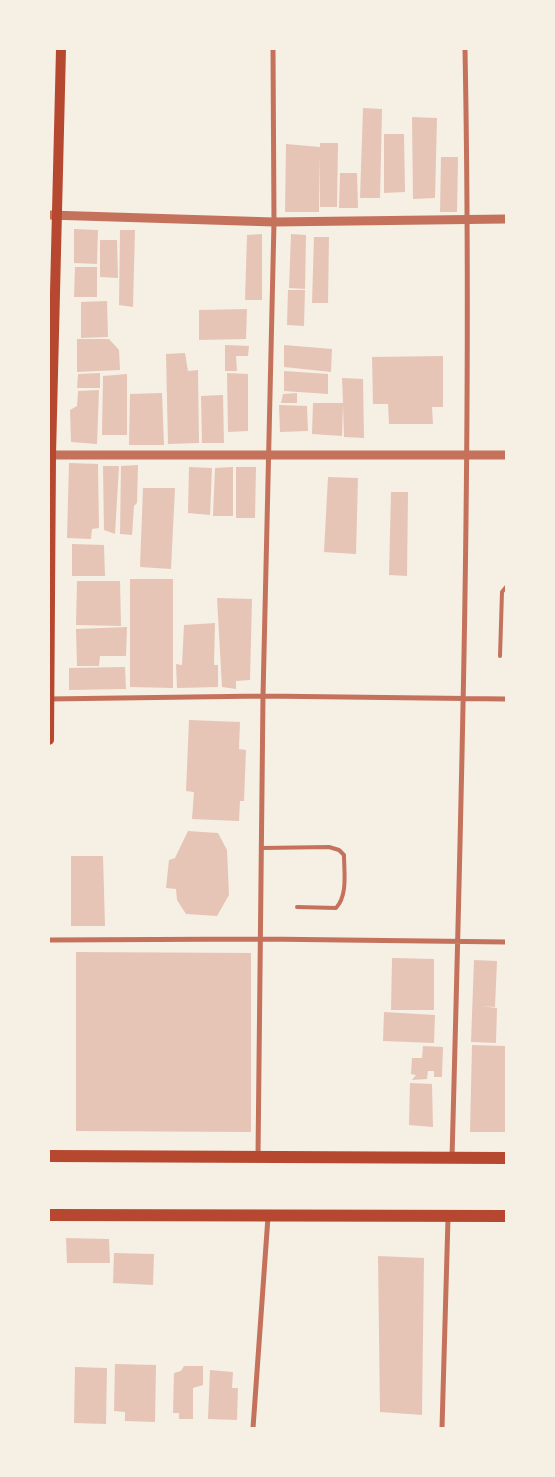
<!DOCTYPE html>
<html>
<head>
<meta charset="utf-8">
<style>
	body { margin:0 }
	#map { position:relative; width:555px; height:1477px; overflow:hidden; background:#f6efe4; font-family:"Source Serif 4",serif }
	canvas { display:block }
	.frame { position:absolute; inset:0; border:50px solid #f6efe4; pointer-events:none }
</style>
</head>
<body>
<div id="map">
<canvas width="555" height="1477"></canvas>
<div class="frame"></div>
</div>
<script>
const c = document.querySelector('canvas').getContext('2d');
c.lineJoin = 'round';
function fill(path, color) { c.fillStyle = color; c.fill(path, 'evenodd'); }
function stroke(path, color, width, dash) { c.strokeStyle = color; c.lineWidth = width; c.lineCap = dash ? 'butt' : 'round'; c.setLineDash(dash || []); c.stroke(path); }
fill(new Path2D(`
	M363,108L382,109L380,198H360Z
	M412,117L437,118L435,198L413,199Z
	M384,134H404L405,192L384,193Z
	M320,143H338L337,207H320L319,154V212H285L286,144L320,147Z
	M441,157H458L457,212H440Z
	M340,173H357L358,208H339Z
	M74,229L98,230L97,264L74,263Z
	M120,230H135L133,307L119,305Z
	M262,234V300H245L247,235Z
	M291,234L306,235L305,289L289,288Z
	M314,237H329L328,303H312Z
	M100,240H117L118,278L100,277Z
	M75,267H97V297H74Z
	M288,290H305L304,326L287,325Z
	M107,301L108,337L81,338V302Z
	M247,309L246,339L199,340V310Z
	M77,339H109L119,350L120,370L77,372Z
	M225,345L249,346L248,356H236L237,371H225Z
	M284,345L332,349L331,372L284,367Z
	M185,353L188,371L198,370L199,443L168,444L166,354Z
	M443,356V407H432L433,424H389L388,404H373L372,357Z
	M284,371L328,374V394L284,391Z
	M100,373V388H77L78,374Z
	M227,373L248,374V431L228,432Z
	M127,374V435H102L103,376Z
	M342,378L363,379L364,438L344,437L343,405L342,436L312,434L313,403H343Z
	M99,390L97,444L71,442L70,410L77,406L78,391Z
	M162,393L164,445H129L130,394Z
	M297,393V403H281L283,394Z
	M223,395L224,443H202L201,396Z
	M279,405L307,406L308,431L280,432Z
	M69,463L98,464L99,528L92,529L91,539L67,538Z
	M138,465L137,503L134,506L132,535L120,534L121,466Z
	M103,466H119L115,534L104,530Z
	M189,467L212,468L210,515L188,513Z
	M233,467V516H213L215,468Z
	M236,467H256L255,518H236Z
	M328,477L358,478L356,554L324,552Z
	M143,488H175L171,569L140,567Z
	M391,492H408L407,576L389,575Z
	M72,544L104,545L105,576H72Z
	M130,579H173V688L130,687Z
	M77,581H120L121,626L76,625Z
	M217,598L252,599L250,680L236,681V689L222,687Z
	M215,623L214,665H218V687L177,688L176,664L182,665L184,625Z
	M127,627L126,656H100L99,666H77L76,629Z
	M125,667L126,689L69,690V668Z
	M189,720L240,722L239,749L246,750L244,801H240L239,821L192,819L194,792L186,791Z
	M188,831L218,833L227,850L229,895L217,916L186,914L177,900L176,889L166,888L169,860L175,858Z
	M71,856H103L105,926H71Z
	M76,952L251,953V1132L76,1131Z
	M392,958L434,959V1010H391Z
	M474,960L497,961L495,1007L481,1006L497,1008L496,1043L471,1042Z
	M384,1012L435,1015L434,1043L383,1041Z
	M472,1045L506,1046V1132H470Z
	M423,1046L443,1047L442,1077H434V1071H428L427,1079L412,1080L416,1075L411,1074L412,1058H422Z
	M410,1083L432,1084L433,1127L409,1125Z
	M66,1238L109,1239L110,1263H67Z
	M114,1253L154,1254L153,1285L113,1283Z
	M378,1256L424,1258L422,1415L380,1412Z
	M115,1364L156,1365L155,1422L125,1421V1412L114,1411Z
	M184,1366H203V1385L193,1388V1419H179V1413H173L174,1373L181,1371Z
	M75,1367L107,1368L106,1424L74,1423Z
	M210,1370L233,1372L232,1388H238L237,1420L208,1419Z`), '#e6c5b7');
stroke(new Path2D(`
	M500,656L502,592L506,587
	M262,848L329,847L339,850L344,855C344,872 348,895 336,908L297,907`), '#c5725c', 4);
stroke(new Path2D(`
	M49,699L263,696L506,699
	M49,940L262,939L506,942
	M258,1156L263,696L274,222L273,49
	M452,1158C462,788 472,418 465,49
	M253,1428L268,1217
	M442,1428L448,1218`), '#c5725c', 5);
stroke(new Path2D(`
	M49,215L274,222L506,219
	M49,455H506`), '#c5725c', 9);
stroke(new Path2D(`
	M49,740L51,455L61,49`), '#b5482f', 10);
stroke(new Path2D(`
	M49,1156L506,1158
	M49,1215L506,1216`), '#b5482f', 12);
</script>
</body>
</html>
